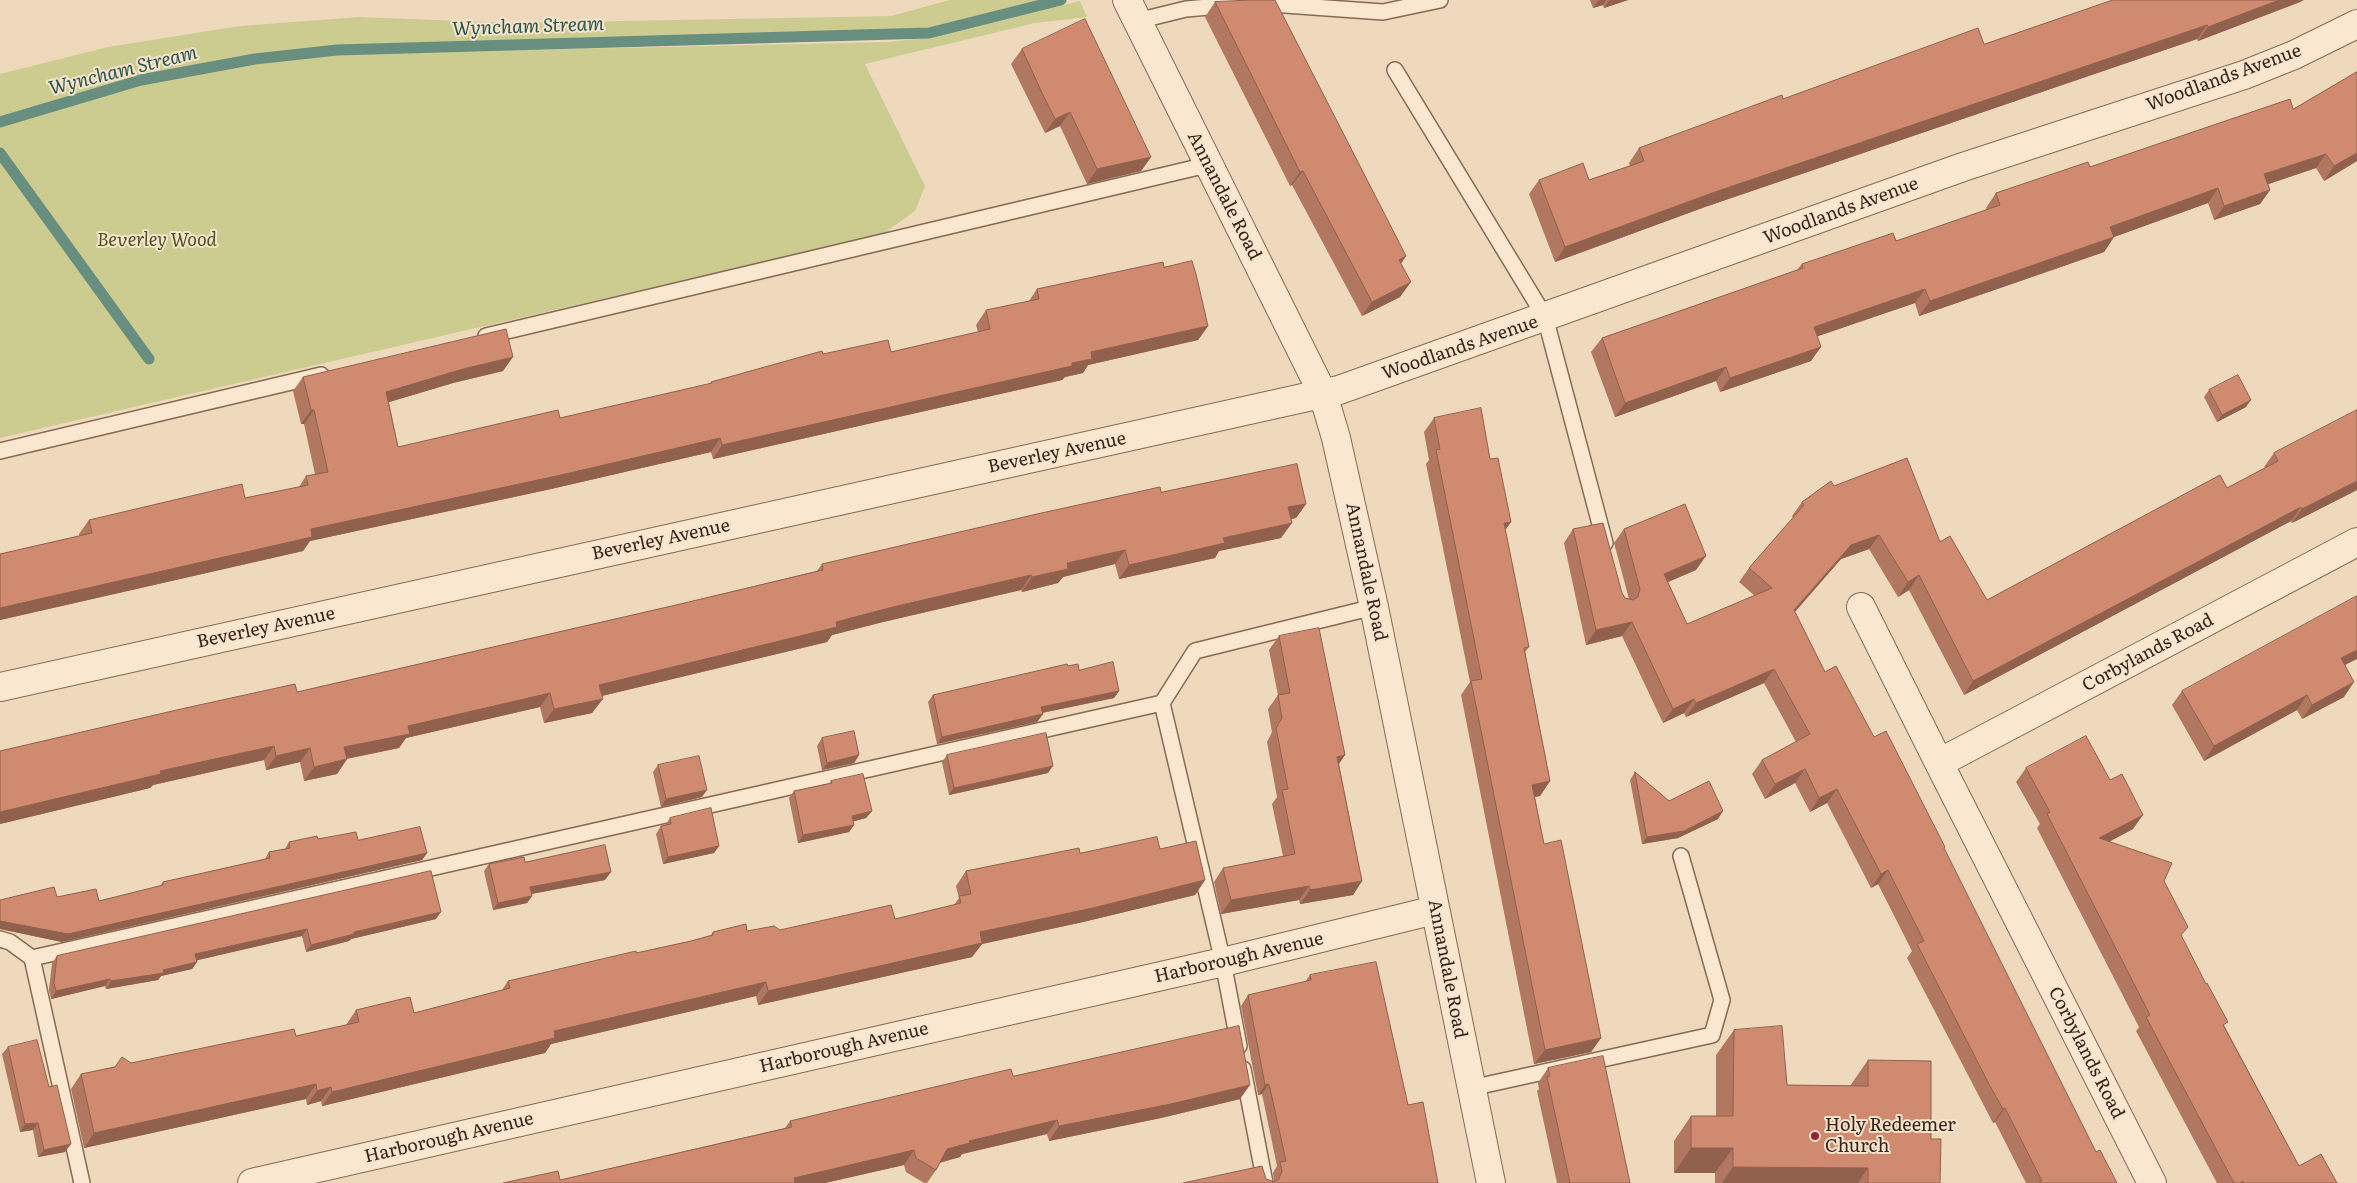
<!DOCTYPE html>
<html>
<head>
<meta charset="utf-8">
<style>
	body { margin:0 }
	canvas { display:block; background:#efd9bc }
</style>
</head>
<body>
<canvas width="2357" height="1183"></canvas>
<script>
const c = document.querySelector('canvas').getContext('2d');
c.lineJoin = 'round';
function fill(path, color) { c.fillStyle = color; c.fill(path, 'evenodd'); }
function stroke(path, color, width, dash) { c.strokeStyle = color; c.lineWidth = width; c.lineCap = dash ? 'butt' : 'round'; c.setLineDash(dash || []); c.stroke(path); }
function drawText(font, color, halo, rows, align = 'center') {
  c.font = font + ' Literata,serif'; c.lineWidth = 4; c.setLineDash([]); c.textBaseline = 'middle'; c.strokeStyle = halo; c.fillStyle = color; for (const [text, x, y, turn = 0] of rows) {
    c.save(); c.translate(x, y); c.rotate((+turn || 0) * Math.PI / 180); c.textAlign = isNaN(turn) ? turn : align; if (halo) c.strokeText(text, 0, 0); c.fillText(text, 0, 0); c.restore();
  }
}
fill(new Path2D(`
	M950,0H1044L930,29L895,34L331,47L254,55L136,76L0,117V74L108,47L240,26L359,17L514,23L891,16Z
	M1080,1L1087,17L1035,23L865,64L925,186L915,211L883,234L0,438V126L117,89L259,64L346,54L889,42L932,37Z`), '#cdcc90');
stroke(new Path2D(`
	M0,122L141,80L255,59L337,50L929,33L1061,0
	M0,153L149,359`), '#678e7f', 11);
const service = new Path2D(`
	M1257,3L1383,12L1440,0
	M1137,21L1186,9L1232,5
	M1395,70L1545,317L1605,543
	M486,336L1207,165
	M0,451L321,375
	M1162,703L1223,962L1239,1046
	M0,939L10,942L32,958
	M1243,1069L1265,1183
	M1471,1088L1712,1035L1722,1000L1681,856
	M82,1183L32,958L1162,703L1195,651L1374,607`);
const minor = new Path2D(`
	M1127,0L1323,394L1336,438L1374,607L1491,1183
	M1861,607L1939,763
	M0,687L1339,390L1963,167L2244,75L2294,55L2357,24
	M252,1183L1223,962L1435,910
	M2152,1183L1939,763L2357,542`);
stroke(service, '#876955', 18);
stroke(minor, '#876955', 30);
stroke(service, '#fae7cf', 15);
stroke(minor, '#fae7cf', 28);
fill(new Path2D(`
	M1590,0H1628L1604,8L1603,5L1593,8Z
	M1215,2L1406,256L1401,263L1400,297L1362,316L1292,185L1290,186L1205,17Z
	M2300,2L2198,41L2197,39L1705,207L1555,262L1529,194L1539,180H1589L1630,166L1629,163L1639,148L1783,99L1984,44Z
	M1022,49L1151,157L1141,171L1087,184L1060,126L1045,133L1011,64Z
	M2357,72V161L2324,181L2316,168L2268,184L2270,190L2260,204L2214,220L2208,203L2114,237L2104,252L2009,285L1919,316L1915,303L1817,336L1811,361L1720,392L1716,381L1615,417L1591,352L1602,338L1797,270L1802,264L1896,241L1987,210L1986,208L1996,193L2293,109Z
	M1164,267L1208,326L1198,340L1088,365L1083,373L1065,377L1062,380L713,459L711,452L551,489L310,541L303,551L0,620V554L79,536V534L89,520L245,498L299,487L306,476L315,474L304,424H301L293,391L303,377L503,371L453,383L389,402L398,447L560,418L710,384L711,382L823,354L891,352L978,332L976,325L986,310L1029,301L1037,289Z
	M2209,390L2246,407L2217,422L2204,397Z
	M1434,418L1490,459L1511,522L1505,530L1529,647L1525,652L1550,781L1540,796L1535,797L1544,844L1601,1038L1591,1052L1534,1064L1461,695L1470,682L1426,464L1429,460L1424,432Z
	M2274,453L2357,490L2292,523L2291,521L1964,695L1909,590L1898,597L1869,549L1841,559L1795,612L1825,672L1874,737L1944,849L2080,1120L2096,1152L2117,1183H2026L1995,1122L1993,1123L1981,1100L1907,958L1912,951L1878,884L1871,888L1827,803L1810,812L1795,783L1765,799L1752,774L1762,760L1796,742L1764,683L1686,717L1684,713L1663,723L1622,636L1586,645L1564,543L1573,529L1625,598L1629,599L1614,543L1624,529L1696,570L1668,582L1687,624L1755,596L1739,582L1749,568L1793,518L1792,516L1802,502L1834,486L1940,542L1987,600L2227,488L2265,468L2264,467Z
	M1161,492L1306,504L1296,518L1291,519L1281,538L1219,551L1215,558L1119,579L1115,564L1063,577L1058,583L1022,592L1021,590L883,622L832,635L827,642L602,696L592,713L544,723L540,707L406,738L399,748L347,759L337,774L304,781L300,762L266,770L264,760L153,785L150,788L0,824L297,692L676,605L817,571L822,564Z
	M1279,636L1345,755L1339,764L1362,881L1353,895L1300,904L1299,900L1221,914L1214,882L1223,868L1283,856L1272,804L1277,797L1267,742L1272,732L1268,709L1278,695L1269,650Z
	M1068,666L1079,670L1119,691L1114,698L1042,713L1043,714L1037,722L937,744L928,702L933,695Z
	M2345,666L2344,697L2302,719L2297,710L2204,761L2172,705L2182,691Z
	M822,738L859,755L854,763L822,770L817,746Z
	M947,755L1048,773L949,795L942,762Z
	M658,765L702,797L661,807L653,772Z
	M2026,768L2133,829L2109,842L2164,881L2181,937L2225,1027L2299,1166L2337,1183H2217L2136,1031L2139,1027L2037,828L2040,824L2016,782Z
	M1635,772L1669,801L1718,819L1678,838L1642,844L1630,780Z
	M831,781L872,811L866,818L854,821V825L849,832L798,843L789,798L794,791L830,783Z
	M670,818L719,846L714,853L663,864L656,834L661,826H665Z
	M318,839L358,840L427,853L422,860L62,942L0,929V900L57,897L99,901L160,886L163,882L265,859L269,852L285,849L289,842Z
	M1160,849L1205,880L1195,895L1083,922L982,944L972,957L758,1005L756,996L551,1044L545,1053L322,1106L321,1101L307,1105L306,1099L84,1148L71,1089L81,1074L131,1063L296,1036L346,1025L356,1010L414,1013L502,990L508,981L691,941L711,935L713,932L780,930L895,919L954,905L959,898L956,886L966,871L1080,853Z
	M525,862L605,880L532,894V896L527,903L493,910L484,871L489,864Z
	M431,871L436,919L351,939L349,941L306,952L302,936L196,960L197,962L192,969L161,976L158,980L106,989L105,986L51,999L49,990L52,963L57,956Z
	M1310,975L1408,1105L1438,1183H1183L1266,1179L1274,1181L1273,1173L1277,1166L1262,1094L1258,1095L1241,1006L1248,995L1305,982Z
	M1734,1030L1787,1085L1850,1086L1868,1060L1931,1139L1940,1183H1715V1173H1674V1141L1691,1116H1716V1055Z
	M8,1047L65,1152L38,1157L33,1130L20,1132L2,1054Z
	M1548,1068L1630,1183H1557L1537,1091L1539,1089L1538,1083Z
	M1013,1076L1240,1099L1161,1118L1049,1141L1047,1134L962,1154L960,1157L940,1163L936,1170L927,1183H924L906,1172L904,1165L825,1183H503L560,1180L785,1128L790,1121Z`), '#b27760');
fill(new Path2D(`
	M1600,0H1606L1603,5L1593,8L1598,1Z
	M1611,0H1628L1604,8L1609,1Z
	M2279,0H2304L2300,2L2198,41L2208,27Z
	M2207,25L2197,39L1705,207L1555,262L1565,247L1715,192Z
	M1070,112L1060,126L1045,133L1055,119Z
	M2357,153V161L2324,181L2334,166Z
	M2326,154L2316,168L2254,189L2264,174Z
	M1151,157L1141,171L1087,184L1097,169Z
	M1303,171L1292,185L1290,186L1300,172Z
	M2218,188L2208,203L2100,242L2110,227Z
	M2270,190L2260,204L2214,220L2224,206Z
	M2114,237L2104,252L1919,316L1930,301Z
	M1406,256L1396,271L1399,260Z
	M1411,282L1400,297L1362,316L1372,302Z
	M1925,289L1915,303L1804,341L1814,327Z
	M1208,326L1198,340L1088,365L1083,373L1065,377L1062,380L713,459L722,445L1072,363L1091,352Z
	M1821,347L1811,361L1720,392L1730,378Z
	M513,357L503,371L453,383L376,406L386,392L463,369Z
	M1726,367L1716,381L1615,417L1625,403Z
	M2251,400L2246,407L2217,422L2222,415Z
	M311,410H314L304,424H301Z
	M720,438L711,452L551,489L310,541L303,551L0,620V608L311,529Z
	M2357,481V490L2292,523L2302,509Z
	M1306,504L1296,518L1278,522L1288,507Z
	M2301,507L2291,521L1964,695L1973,681Z
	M1511,522L1501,536L1504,523Z
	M1292,523L1281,538L1219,551L1215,558L1119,579L1129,565L1223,538Z
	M1879,535L1869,549L1841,559L1784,624L1794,610L1851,545Z
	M1125,550L1115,564L1063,577L1058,583L1022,592L1032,577L1067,563Z
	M1706,556L1696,570L1654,588L1664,574Z
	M1031,575L1021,590L883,622L832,635L827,642L589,699L599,685L893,607Z
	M1919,575L1909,590L1898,597L1908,582Z
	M1632,622L1622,636L1586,645L1596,630Z
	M2357,650V659L2331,672L2341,658Z
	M1774,669L1764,683L1686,717L1696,703Z
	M2354,682L2344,697L2302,719L2312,705Z
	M1119,691L1114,698L1036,714L1041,707Z
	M550,693L540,707L406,738L399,748L334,761L344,747L408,726Z
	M2307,695L2297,710L2204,761L2214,746Z
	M603,699L592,713L544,723L554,709Z
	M1694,699L1684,713L1663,723L1673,709Z
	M1043,714L1037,722L937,744L942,737Z
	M274,746L264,760L153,785L150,788L0,824V812L160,771Z
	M310,748L300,762L266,770L276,756Z
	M859,755L854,763L822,770L827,763Z
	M1345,755L1335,769L1337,757Z
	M347,759L337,774L304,781L314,767Z
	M1053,766L1048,773L949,795L954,788Z
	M1805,769L1795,783L1765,799L1775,784Z
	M1550,781L1540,796L1522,799L1532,785Z
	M1837,789L1827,803L1810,812L1819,798Z
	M707,790L702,797L661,807L666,799Z
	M872,811L866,818L847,823L852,816Z
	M1723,811L1718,819L1678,838L1642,844L1647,837Z
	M2143,815L2133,829L2089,852L2099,838Z
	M854,825L849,832L798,843L803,835Z
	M719,846L714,853L663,864L668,857Z
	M427,853L422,860L62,942L0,929V921Z
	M1888,870L1878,884L1871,888L1881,874Z
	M611,872L605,880L525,895L530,887Z
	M1205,880L1195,895L1083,922L982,944L972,957L758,1005L768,991L980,932Z
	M1362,881L1353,895L1300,904L1310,890Z
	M1309,886L1299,900L1221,914L1231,900Z
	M532,896L527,903L493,910L498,903Z
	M441,912L436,919L351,939L349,941L306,952L311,945L354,932Z
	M307,929L302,936L190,962L195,954Z
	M197,962L192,969L161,976L158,980L106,989L111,981Z
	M110,979L105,986L51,999L56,991Z
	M766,982L756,996L551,1044L545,1053L322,1106L332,1092L554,1031Z
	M1601,1038L1591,1052L1534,1064L1545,1050Z
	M316,1084L306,1099L84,1148L94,1133Z
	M1269,1084L1262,1094L1258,1095L1265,1085Z
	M1250,1085L1240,1099L1161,1118L1049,1141L1059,1126Z
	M331,1087L321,1101L307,1105L317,1091Z
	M2005,1108L1995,1122L1993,1123L2003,1109Z
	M1057,1120L1047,1134L962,1154L960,1157L937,1163L947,1149L969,1141Z
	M38,1123L33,1130L20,1132L25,1124Z
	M71,1144L65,1152L38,1157L44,1150Z
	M1691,1148H1733L1715,1173H1674Z
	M914,1150L904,1165L825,1183H791L794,1178Z
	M1733,1167L1868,1168L1858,1183H1722Z`), '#91614e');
const building = new Path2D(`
	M1251,0H1275L1406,256L1399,260L1411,282L1372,302L1303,171L1300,172L1215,2Z
	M2113,0H2279L2208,27L2207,25L1715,192L1565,247L1539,180L1583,163L1589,180L1644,161L1639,148L1782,95L1783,99L1978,28L1984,44Z
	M1085,19L1151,157L1097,169L1070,112L1055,119L1042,93L1022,49Z
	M2357,72V153L2334,166L2326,154L2264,174L2270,190L2224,206L2218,188L2110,227L2114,237L2019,270L1930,301L1925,289L1814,327L1821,347L1730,378L1726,367L1625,403L1602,338L1803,268L1802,264L1893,233L1896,241L2000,205L1996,193L2088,162L2090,167L2290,99L2293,109Z
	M1192,261L1196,274L1208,326L1091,352L1092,359L1072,363V366L722,445L720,438L561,475L311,529L312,537L0,608V554L92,533L89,520L242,484L245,498L308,485L306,476L328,472L314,410H311L303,377L506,329L513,357L463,369L386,392L398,447L558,410L560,418L712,383L711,382L822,351L823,354L888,340L891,352L990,329L986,310L1039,299L1037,289L1163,262L1164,267Z
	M2238,375L2251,400L2222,415L2209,390Z
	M1481,408L1490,459L1498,458L1511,522L1504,523L1529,647L1524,648L1550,781L1532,785L1544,844L1561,840L1601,1038L1545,1050L1471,681L1482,679L1436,450L1440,449L1434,418Z
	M2357,410V481L2302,509L2301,507L1973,681L1919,575L1908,582L1879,535L1851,545L1794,610L1825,672L1836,666L1874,737L1886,731L1945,847L1944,848L2096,1152L2100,1150L2117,1183H2039V1182L2042,1181L2005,1108L2003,1109L1990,1086L1917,944L1924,941L1888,870L1881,874L1837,789L1819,798L1805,769L1775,784L1762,760L1810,734L1774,669L1696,703L1694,699L1673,709L1632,622L1596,630L1573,529L1603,523L1622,593L1625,598L1633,600L1638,597L1640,589L1624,529L1685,504L1706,556L1664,574L1687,624L1772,588L1749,568L1804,505L1802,502L1831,481L1834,486L1907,458L1940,542L1950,536L1987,600L2220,475L2227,488L2278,461L2274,453Z
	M1297,464L1306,504L1288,507L1292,523L1223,538L1225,543L1129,565L1125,550L1067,563L1068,569L1032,577L1031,575L893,607L836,622L837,627L599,685L603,699L554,709L550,693L408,726L410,734L344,747L347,759L314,767L310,748L276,756L274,746L160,771L161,774L0,812V751L181,709L295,684L297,692L676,605L823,570L822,564L1037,514L1160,487L1161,492Z
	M2357,596V650L2341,658L2354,682L2312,705L2307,695L2214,746L2182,691Z
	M1319,628L1345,755L1337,757L1362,881L1310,890L1309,886L1231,900L1223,868L1295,854L1282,790L1288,789L1276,728L1282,718L1278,695L1290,693L1279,636Z
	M1113,662L1119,691L1041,707L1043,714L942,737L933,695L1067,664L1068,666L1078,664L1079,670Z
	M854,731L859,755L827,763L822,738Z
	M1046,733L1053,766L954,788L947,755Z
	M2086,736L2110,780L2122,774L2143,815L2099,838L2172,863L2164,881L2188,927L2181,935L2206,984L2207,983L2228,1022L2223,1025L2299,1166L2321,1154L2337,1183H2244L2243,1181L2240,1183H2234L2146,1017L2150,1015L2047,814L2050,812L2026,768Z
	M699,756L707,790L666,799L658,765Z
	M1635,772L1669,801L1709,781L1723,811L1684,831L1647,837Z
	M863,774L872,811L852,816L854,825L803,835L794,791L832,783L831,781Z
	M711,808L719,846L668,857L661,826L671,824L670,818Z
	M420,827L427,853L68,934L0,921V900L54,887L57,897L96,889L99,901L163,885V882L270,858L269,852L290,848L289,842L317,836L318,839L356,832L358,840Z
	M1157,837L1160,849L1196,841L1205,880L1093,908L980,932L982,943L768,991L766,982L554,1031L555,1038L332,1092L331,1087L317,1091L316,1084L94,1133L81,1074L115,1067L122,1057L131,1063L294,1029L296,1036L359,1022L356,1010L410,997L414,1013L510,988L508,981L636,951V953L691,941L713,935V932L746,924L747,931L774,926L780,930L891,905L895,919L961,903L959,896L971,894L966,871L1079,848L1080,853Z
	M605,845L611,872L530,887L532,896L498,903L489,864L524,857L525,862Z
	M431,871L441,912L354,932V934L311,945L307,929L195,954L197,962L163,970L164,973L111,981L110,979L56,991L54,983L57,956Z
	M1376,962L1408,1105L1423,1102L1438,1183H1183L1262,1166L1266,1179L1274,1182L1279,1179L1282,1171L1280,1162L1286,1161L1269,1084L1265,1085L1248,995L1311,980L1310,975Z
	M1239,1026L1250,1085L1171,1104L1059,1126L1057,1120L969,1141L970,1143L947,1149L936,1170L916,1158L914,1150L794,1178L795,1183H503L558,1171L560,1180L792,1127L790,1121L1011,1069L1013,1076Z
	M1782,1026L1787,1085L1868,1086V1060L1931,1061V1139H1941L1940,1183H1868V1168L1733,1167V1148H1691V1116H1733L1734,1030Z
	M37,1040L49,1087L57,1085L71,1144L44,1150L38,1123L25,1124L8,1047Z
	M1603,1056L1630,1183H1570L1547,1077L1550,1076L1548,1068Z`);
fill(building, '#cf8a70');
stroke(building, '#91614e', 1);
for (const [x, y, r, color] of [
	[1815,1136,5,"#992234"]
]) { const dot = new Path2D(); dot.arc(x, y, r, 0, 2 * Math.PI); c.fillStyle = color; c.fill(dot); stroke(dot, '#f7e4cc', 2); }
drawText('18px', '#36241a', '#f7e4cc', [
	["Woodlands Avenue",2224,78,-20],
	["Annandale Road",1224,196,63],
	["Woodlands Avenue",1841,211,-20],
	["Woodlands Avenue",1460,348,-19],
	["Beverley Avenue",1057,453,-12],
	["Beverley Avenue",661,540,-12],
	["Annandale Road",1366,572,78],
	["Beverley Avenue",266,628,-12],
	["Corbylands Road",2148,653,-28],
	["Harborough Avenue",1239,958,-13],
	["Annandale Road",1447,969,79],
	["Harborough Avenue",844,1048,-13],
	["Corbylands Road",2086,1053,63],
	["Harborough Avenue",449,1138,-13]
]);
drawText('italic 18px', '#4d5320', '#f7e4cc', [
	["Beverley Wood",157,241]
]);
drawText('18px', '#36241a', '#f7e4cc', [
	["Holy Redeemer",1825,1126],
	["Church",1825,1147]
], 'left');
drawText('italic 19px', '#29564d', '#f7e4cc', [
	["Wyncham Stream",528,27,-2],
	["Wyncham Stream",123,71,-14]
]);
</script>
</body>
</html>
